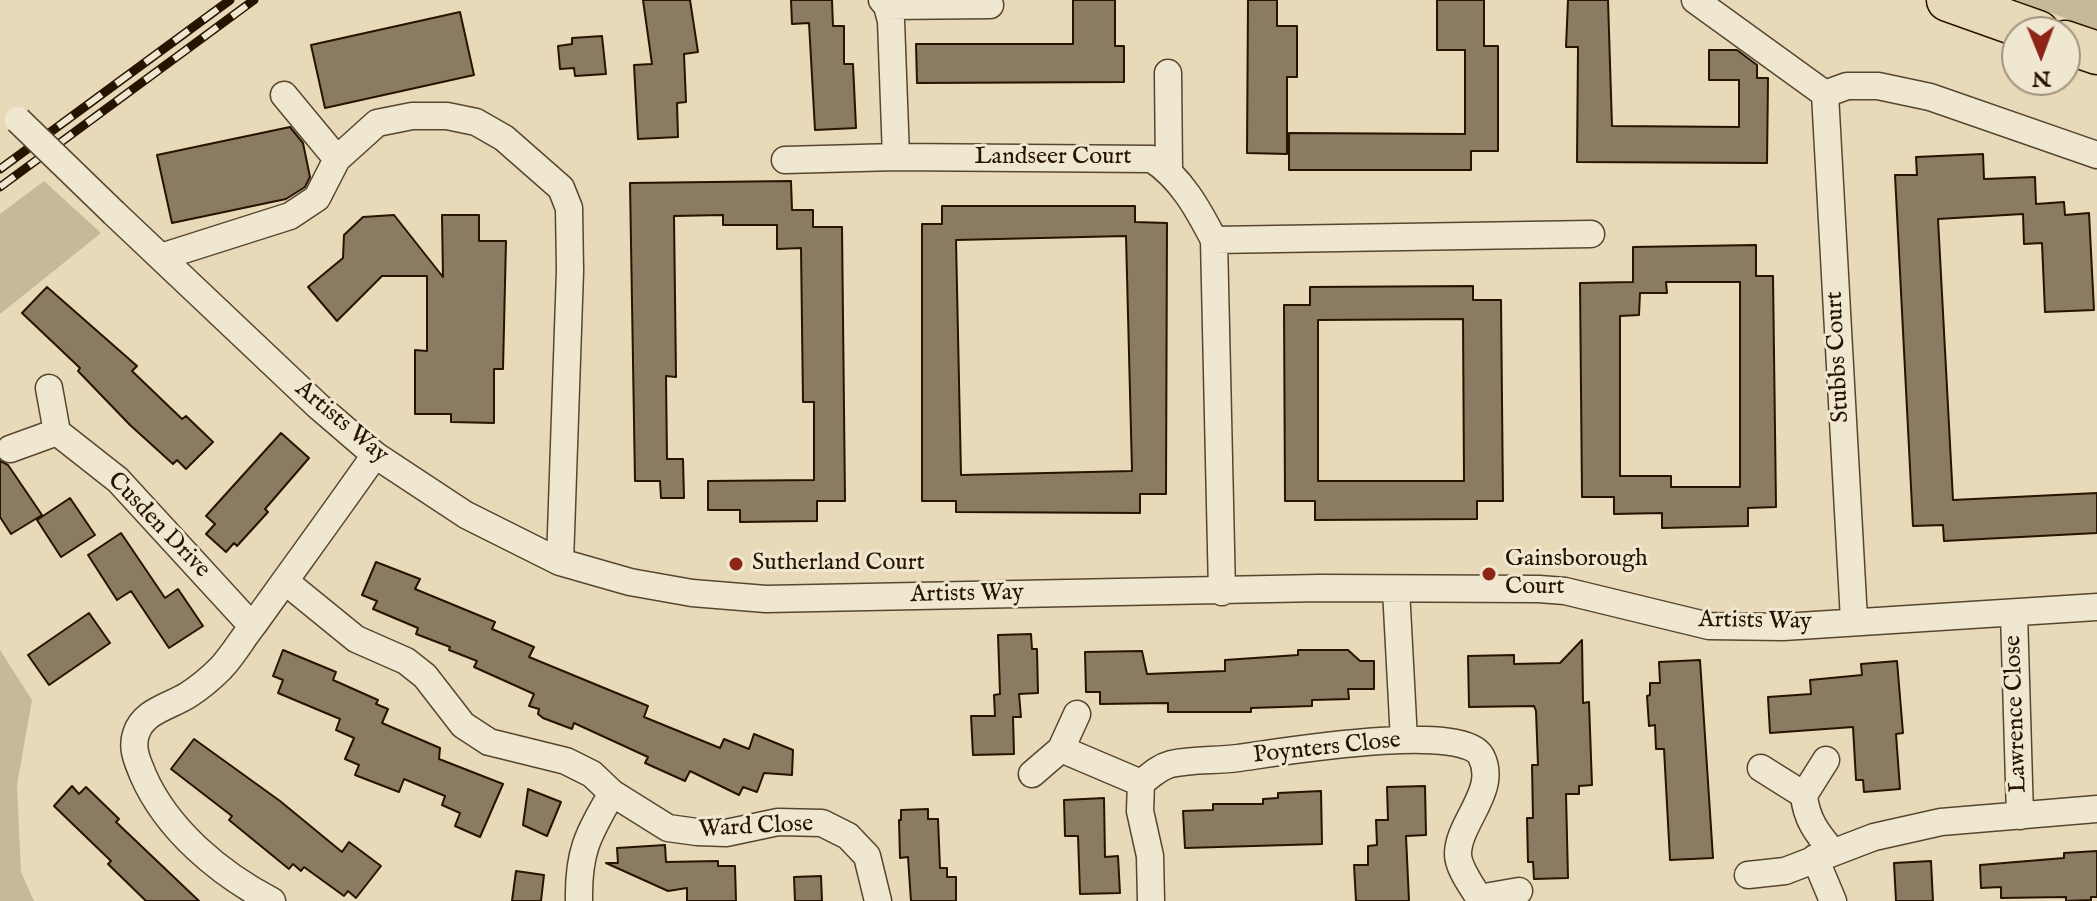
<!DOCTYPE html>
<html>
<head>
<meta charset="utf-8">
<style>
	body { margin:0 }
	#map { position:relative; width:2097px; height:901px; overflow:hidden; background:#e8dab8; font-family:"IM FELL English",serif }
	canvas { display:block }
	.north { position:absolute; left:2001px; top:16px; width:80px; height:80px; box-sizing:border-box; background:#f0e7d1; border:2px solid #9f937e; border-radius:50%; rotate:179deg; font-size:22px; font-weight:700; line-height:32px; text-align:center; color:#261401 }
	.north::after { content:''; display:block; margin:auto; width:28px; height:36px; background:#8f2418; clip-path:polygon(50% 0,100% 100%,50% 72%,0 100%) }
</style>
</head>
<body>
<div id="map">
<canvas width="2097" height="901"></canvas>
<div class="north">N</div>
</div>
<script>
const c = document.querySelector('canvas').getContext('2d');
c.lineJoin = 'round';
function fill(path, color) { c.fillStyle = color; c.fill(path, 'evenodd'); }
function stroke(path, color, width, dash) { c.strokeStyle = color; c.lineWidth = width; c.lineCap = dash ? 'butt' : 'round'; c.setLineDash(dash || []); c.stroke(path); }
function drawText(font, color, halo, rows, align = 'center') {
  c.font = font + ' "IM FELL English",serif'; c.lineWidth = 6; c.setLineDash([]); c.textBaseline = 'middle'; c.strokeStyle = halo; c.fillStyle = color; for (const [text, x, y, turn = 0] of rows) {
    c.save(); c.translate(x, y); c.rotate((+turn || 0) * Math.PI / 180); c.textAlign = isNaN(turn) ? turn : align; if (halo) c.strokeText(text, 0, 0); c.fillText(text, 0, 0); c.restore();
  }
}
fill(new Path2D(`
	M2017,0H2097V30Z
	M44,181L101,233L0,314V214Z
	M0,650L32,700L17,785L21,872L34,901H0Z`), '#c7b899');
const building = new Path2D(`
	M643,0H690L698,52L684,54L686,102L677,103L678,137L638,139L634,65L652,64Z
	M791,0H832L833,26H844V64H853L856,128L815,130L809,23L792,24Z
	M1073,0H1115V46H1124V82L917,83L916,44H1073Z
	M1248,0H1277V26H1297V77H1287V154L1247,153Z
	M1437,0H1484V46H1498V151H1471V170H1289V133L1465,134V50H1437Z
	M1568,0H1608L1612,126L1739,127V80H1709V50H1737L1757,65V78H1768L1767,163L1577,162L1578,47H1566Z
	M460,12L474,75L325,108L311,45Z
	M602,36L606,74L575,76L574,68L560,69L558,46L572,44V38Z
	M290,127L303,143L310,177L305,187L286,199L172,223L157,155Z
	M1983,154L1984,179L2035,177L2036,204L2064,202L2065,215L2089,213L2094,310L2045,312L2042,243L2024,244L2023,214L1938,219L1953,500L2097,493V533L1944,541L1943,525L1913,526L1895,175H1917L1916,157Z
	M791,181L792,210H813V227H842L845,501H817V521L740,522V510H708V481L814,480V402H803L801,248L777,249V225H723V215L674,216L676,377L666,376L667,459H683L684,498H661L660,481H635L630,183Z
	M942,206H1135V222L1167,223L1166,494H1140V513L956,512V501H922V224H942ZM1126,236L1132,471L961,475L956,240Z
	M394,215L443,277L442,215H479V241H506L503,369H494V423L451,422V414H415V350L427,351V276H382L337,321L308,287L343,258L344,235L363,217Z
	M1756,245V276H1773L1776,507L1748,508V526L1662,528V513L1614,514V497H1582L1580,283L1633,282V247ZM1666,282H1740V487H1671V476H1620V316L1639,315L1640,293H1667Z
	M1473,286V300H1501L1503,501H1477V519L1315,520V501H1285L1284,305H1310V287ZM1463,319L1464,481H1318V320Z
	M47,287L137,366L132,371L182,419L186,416L213,442L186,469L177,460L173,464L130,425L78,371L80,368L22,313Z
	M281,433L309,458L265,509L268,512L237,546L234,543L226,552L206,534L215,524L206,516Z
	M0,461L8,465L42,515L11,534L0,517Z
	M70,498L95,535L61,557L37,520Z
	M121,533L165,598L178,589L203,626L169,648L131,591L117,600L88,555Z
	M376,562L420,579L415,589L495,622L492,629L534,647L529,657L648,706L644,717L720,748L724,739L749,749L754,734L793,750L792,775L764,773L757,792L743,787L739,795L690,771L685,781L645,763L648,757L574,723L572,729L543,718L538,714L539,709L529,706L534,694L474,667L477,661L449,650L450,647L416,634L418,628L373,609L377,601L362,595Z
	M89,613L110,643L49,685L28,655Z
	M1031,634L1032,649H1037L1038,693L1019,694L1021,717H1013L1014,754L973,755L971,716H995L994,695L1000,694L998,635Z
	M1582,640L1583,703L1589,702L1592,785L1579,786V794H1566L1568,878L1534,879L1533,862H1528L1527,818H1533L1532,765H1538L1536,711L1534,706L1469,707L1468,656L1514,655V664L1560,663Z
	M283,650L336,672L333,680L378,700L376,704L388,709L382,723L440,748L439,759L503,784L480,837L455,826L460,813L442,805L445,796L404,779L399,792L355,775L359,765L345,759L354,738L336,730L340,719L278,693L283,680L273,676Z
	M1298,650H1348L1360,661H1374V689H1348L1349,699L1312,700V706L1251,708V712H1168V703L1100,704V692H1086L1085,652L1142,651L1147,674L1225,671V660L1298,655Z
	M1700,660L1713,858L1670,860L1664,749H1656L1655,725L1649,726L1647,696L1650,695V683H1660L1659,662Z
	M1897,661L1903,733L1896,734L1900,789L1864,792L1863,780H1856L1853,727L1770,733L1768,697L1811,694L1810,680L1862,675L1861,664Z
	M194,739L280,801L342,852L349,842L381,866L356,898L348,891L344,896L304,867L301,871L293,864L289,869L229,820L232,816L171,769Z
	M72,786L79,794L86,787L119,819L116,822L199,901H146L108,864L111,861L54,806Z
	M1425,786L1426,835L1406,836L1409,901H1356L1354,865H1368V846L1377,845L1376,820H1388L1387,787Z
	M528,789L561,802L547,836L523,825Z
	M1321,791L1322,844L1185,848L1183,811L1213,810V804H1263V799L1278,798V793Z
	M1104,798L1105,857L1118,856L1120,893L1080,894L1078,836H1065L1064,800Z
	M928,809V819H938L940,868H947V877H956V901H911L908,857L900,858L899,820H901V810Z
	M665,845L666,862L718,861V866H735L736,901H687V888L668,891L606,863H618L617,848Z
	M2097,851V897H2091V900L2066,901V897L2001,898V887L1981,888L1980,865L2064,858V853Z
	M1931,861L1933,901H1896L1894,863Z
	M516,871L544,875L541,901H512Z
	M821,876L822,901H795L794,877Z`);
fill(building, '#8b7b60');
stroke(building, '#261401', 2);
const minor = new Path2D(`
	M882,0L887,6L891,21L896,157
	M1695,0L1825,94L1847,86H1878L1930,97L2097,155
	M887,6L990,5
	M1168,73L1169,170
	M1825,94L1854,620
	M284,95L337,159
	M785,160L896,157L1152,159C1181,178 1198,209 1214,240L1222,592
	M114,213L318,406L375,455L466,515L560,562L630,582L692,593L766,599L1320,588L1539,589L1565,591L1709,626L1783,627L2097,607
	M1214,240L1591,234
	M161,257L290,216L317,198L337,159L377,123L412,116H447L476,122L504,138L561,188L569,208L570,271L560,562
	M49,388L57,432L118,480L252,626
	M10,449L57,432
	M286,582L356,639L406,661L425,676L463,725L489,742L566,761L592,774L612,793L668,828L697,832L726,833L778,822L822,823L848,836L867,856L878,901
	M1396,589L1404,740
	M2014,613L2020,816
	M1061,749L1077,714
	M1761,768L1804,795C1806,819 1817,833 1832,851
	M1032,774L1061,749L1141,783
	M1804,795L1826,760
	M1815,858L1833,901
	M1748,875L1785,871L1874,837L1941,822L2097,809
	M272,901C220,874 167,830 143,775C138,762 131,749 136,734C143,711 169,707 188,695C199,688 211,678 221,668C234,654 242,639 254,624C294,568 335,512 375,455
	M579,901C578,851 588,835 612,793
	M1151,901L1150,856L1140,811L1141,783C1150,776 1159,767 1171,764C1193,759 1216,761 1238,758C1276,753 1463,721 1481,756C1499,790 1458,822 1458,854C1458,868 1472,886 1479,898L1519,891`);
const primary = new Path2D(`
	M1948,0L2038,32
	M2065,42L2097,53`);
stroke(minor, '#56462f', 29);
stroke(primary, '#261401', 45);
stroke(minor, '#f0e7d1', 26);
stroke(primary, '#e8dab8', 42);
const rail = new Path2D(`
	M0,169L230,0
	M0,187L254,0`);
stroke(rail, '#261401', 9);
stroke(rail, '#f0e7d1', 6, [18]);
const minorBridge = new Path2D(`
	M18,120L114,213`);
stroke(minorBridge, '#56462f', 29, []);
stroke(minorBridge, '#f0e7d1', 26);
for (const [x, y, r, color] of [
	[736,564,8,"#8f2418"],
	[1489,574,8,"#8f2418"]
]) { const dot = new Path2D(); dot.arc(x, y, r, 0, 2 * Math.PI); c.fillStyle = color; c.fill(dot); stroke(dot, '#f0e7d1', 3); }
drawText('24px', '#261401', '#f0e7d1', [
	["Landseer Court",1053,158],
	["Stubbs Court",1839,357,-93],
	["Artists Way",341,423,40],
	["Cusden Drive",158,526,46],
	["Artists Way",967,595,-1],
	["Artists Way",1755,622,1],
	["Lawrence Close",2017,714,-92],
	["Poynters Close",1327,749,-6],
	["Ward Close",756,828,-3]
]);
drawText('24px', '#261401', '#f0e7d1', [
	["Gainsborough",1505,560],
	["Court",1505,588],
	["Sutherland Court",752,564]
], 'left');
</script>
</body>
</html>
